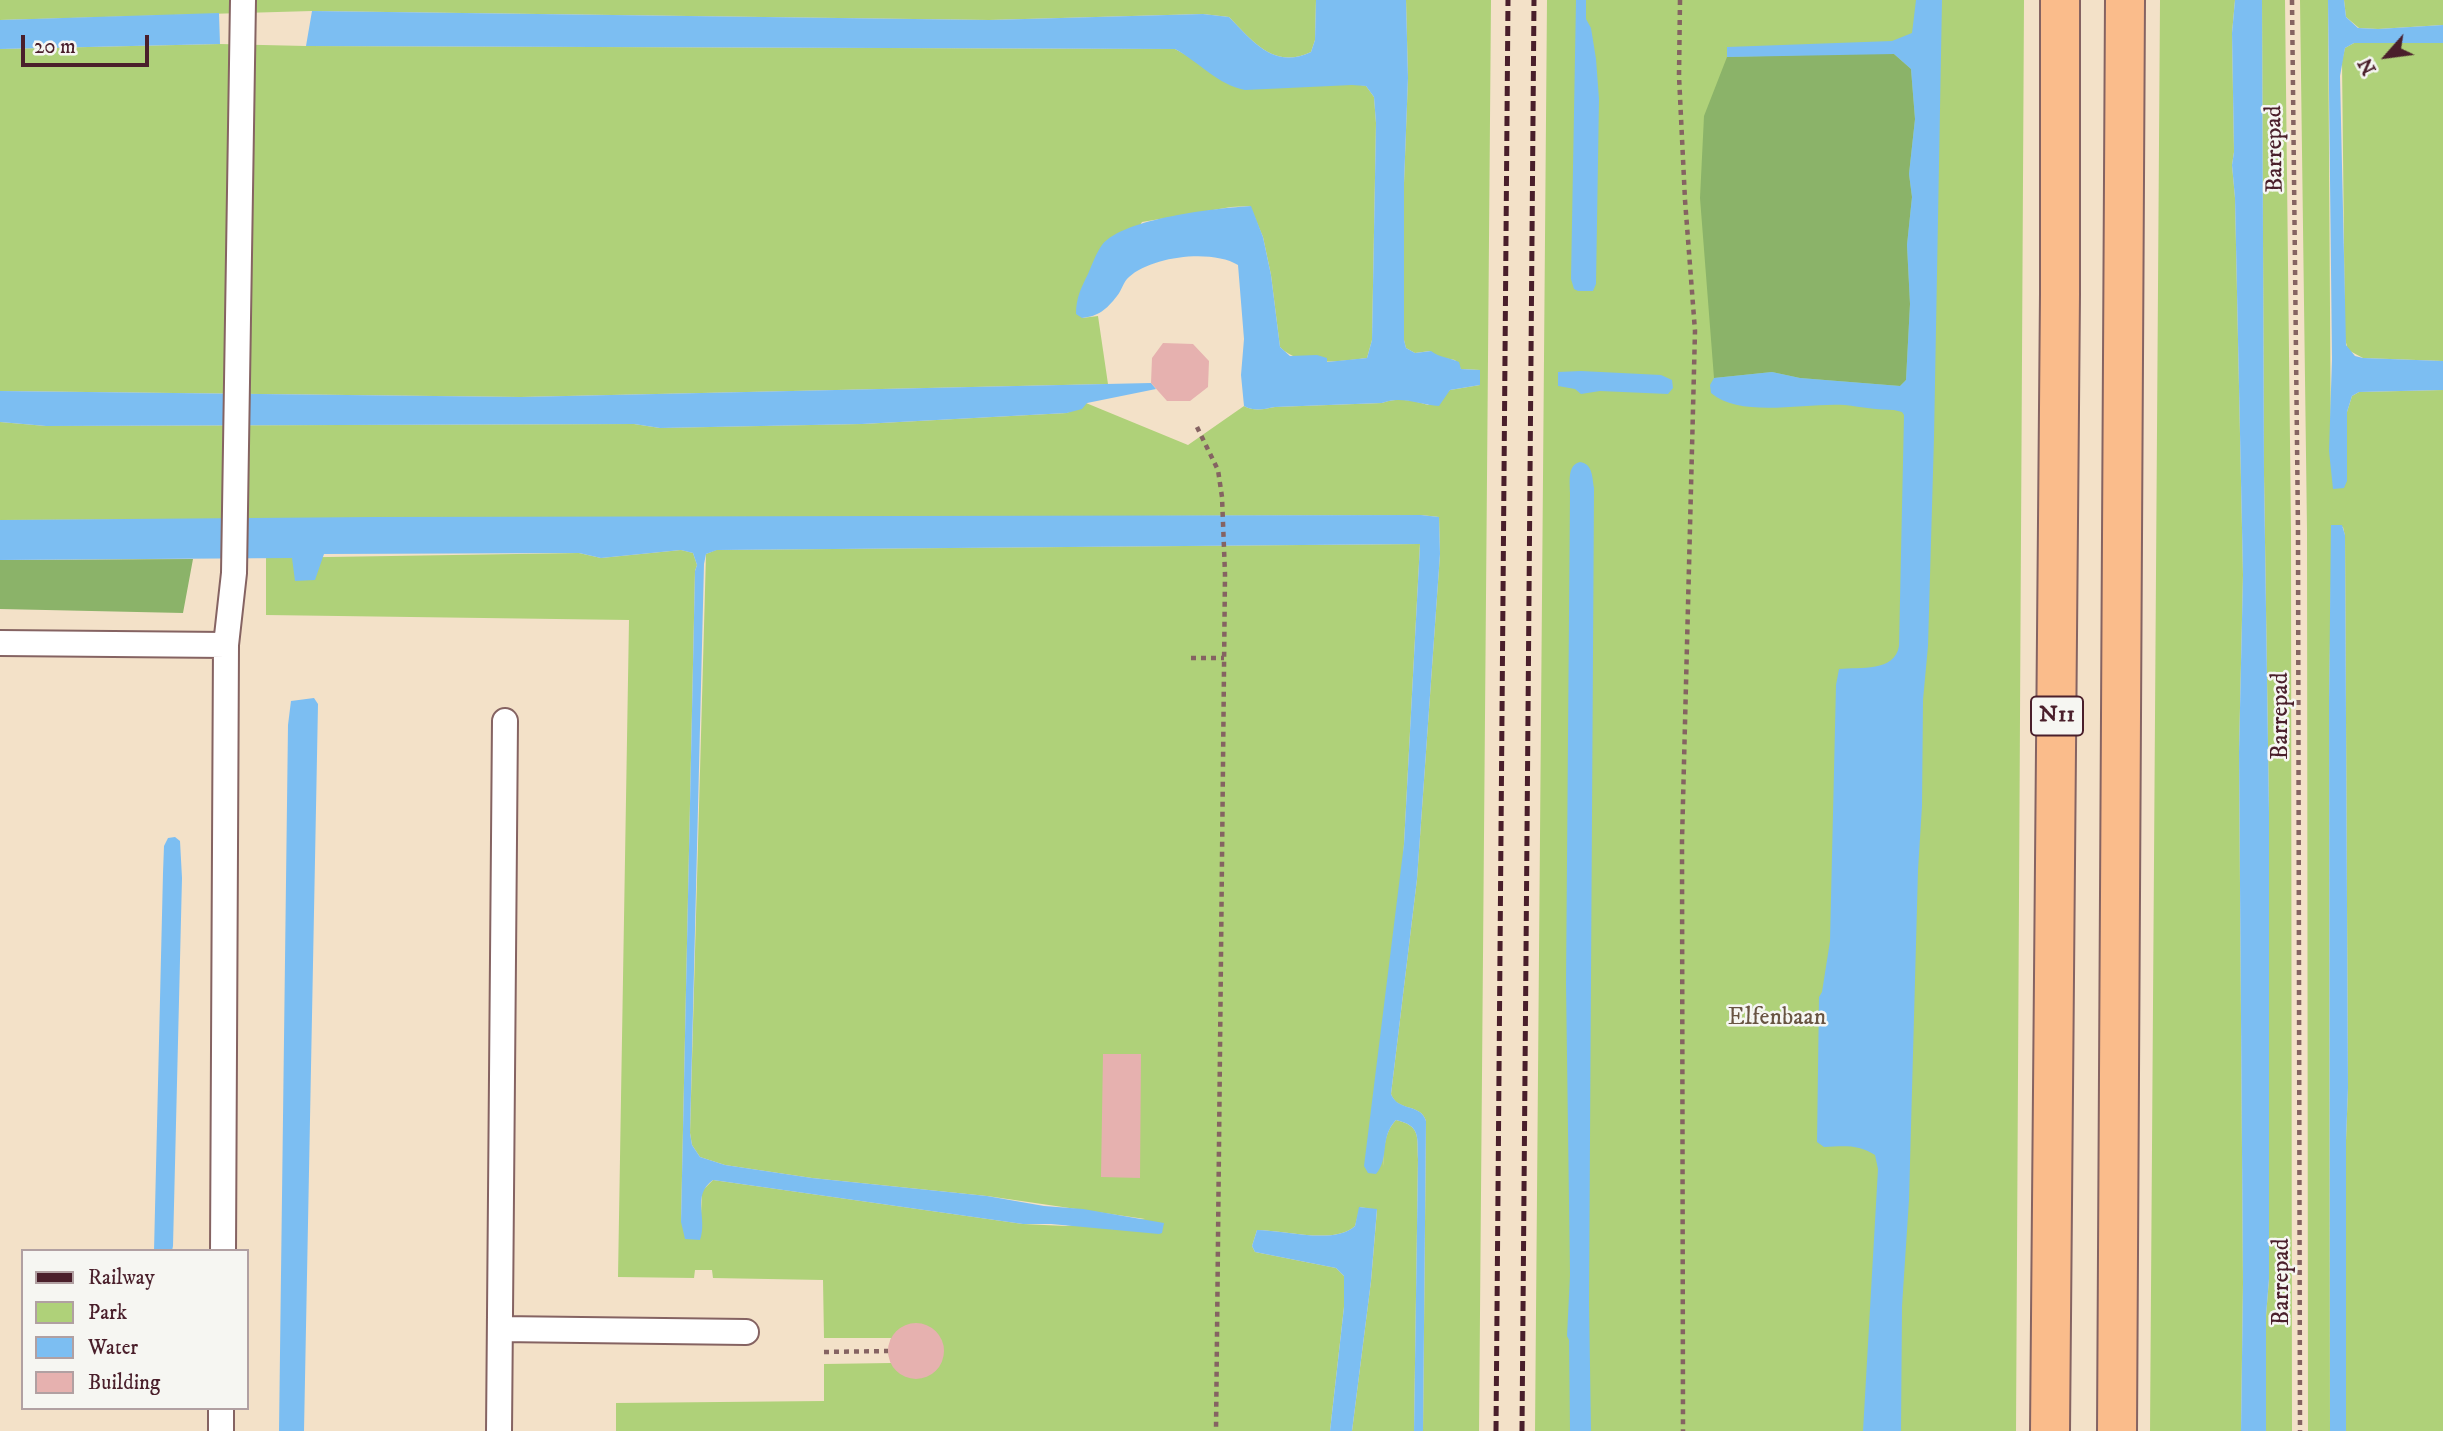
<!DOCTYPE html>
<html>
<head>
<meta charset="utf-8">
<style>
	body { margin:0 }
	#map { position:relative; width:2443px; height:1431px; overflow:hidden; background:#f3e1c8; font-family:"IM FELL DW Pica",serif }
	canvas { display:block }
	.legend { position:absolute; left:21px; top:1249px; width:228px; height:161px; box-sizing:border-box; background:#f6f6f2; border:2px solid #b1a0a2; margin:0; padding:9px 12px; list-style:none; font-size:21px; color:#4a1f2b }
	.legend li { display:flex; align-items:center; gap:14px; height:35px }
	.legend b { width:35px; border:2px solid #b1a0a2 }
	.north { position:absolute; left:2352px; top:21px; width:70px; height:70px; -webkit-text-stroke:5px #f6f6f2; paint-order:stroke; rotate:242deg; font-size:19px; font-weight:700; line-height:28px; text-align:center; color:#4a1f2b }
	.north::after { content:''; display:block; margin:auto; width:24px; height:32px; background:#4a1f2b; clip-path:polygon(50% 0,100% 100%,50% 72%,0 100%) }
	.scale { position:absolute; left:21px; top:35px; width:128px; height:32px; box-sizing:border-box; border:4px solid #4a1f2b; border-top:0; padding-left:9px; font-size:21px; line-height:24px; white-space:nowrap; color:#4a1f2b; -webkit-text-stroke:5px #f6f6f2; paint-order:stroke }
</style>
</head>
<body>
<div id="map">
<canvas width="2443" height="1431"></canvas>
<ul class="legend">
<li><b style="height:9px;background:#4a1f2b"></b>Railway</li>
<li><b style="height:19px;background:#afd179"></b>Park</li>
<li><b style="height:19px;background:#7cbef2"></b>Water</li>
<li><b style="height:19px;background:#e6b1af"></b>Building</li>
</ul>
<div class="north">N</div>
<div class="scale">20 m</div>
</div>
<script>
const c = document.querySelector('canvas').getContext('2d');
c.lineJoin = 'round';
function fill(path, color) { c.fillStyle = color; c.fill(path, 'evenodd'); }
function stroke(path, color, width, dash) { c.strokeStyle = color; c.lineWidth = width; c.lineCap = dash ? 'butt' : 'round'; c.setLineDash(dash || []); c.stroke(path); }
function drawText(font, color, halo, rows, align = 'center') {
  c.font = font + ' "IM FELL DW Pica",serif'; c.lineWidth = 5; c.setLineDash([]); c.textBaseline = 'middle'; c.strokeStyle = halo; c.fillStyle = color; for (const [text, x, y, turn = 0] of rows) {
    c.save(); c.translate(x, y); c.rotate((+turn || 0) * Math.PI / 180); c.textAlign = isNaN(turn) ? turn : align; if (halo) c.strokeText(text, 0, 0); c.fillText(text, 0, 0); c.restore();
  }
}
fill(new Path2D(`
	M0,0H1316L1315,40L1311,52C1273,70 1252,40 1229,17L1203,14L989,20L312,11L0,20Z
	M1406,0H1491L1479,1431H1423L1426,1121C1421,1103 1397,1112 1391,1094L1417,879L1440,554L1439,517L1421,515L0,520V422L46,426L634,424L660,428L862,424L1067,413L1086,403L1188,445L1244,406C1255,412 1264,409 1275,407L1382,403C1397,397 1413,400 1428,405L1450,390L1480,385V370L1461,369L1455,360L1438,357L1430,351L1415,353L1406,348L1404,340V183L1408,78Z
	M1547,0H2024L2016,1431H1535Z
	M2160,0H2235L2232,33L2234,152L2232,165L2235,198L2243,575L2239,752L2243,1283L2241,1431H2150Z
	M2262,0H2285L2291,530L2292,1431H2266V1316L2269,1279V812L2264,474Z
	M2300,0H2328L2331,463L2345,441L2347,412L2352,396L2359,392L2443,390V1431H2346V1140L2348,1088L2345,536L2343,527L2332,525L2329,701L2330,1431H2308L2307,530Z
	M2344,0H2443V25L2378,29L2359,28L2346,17Z
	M2417,42L2443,43V361L2363,358L2348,350L2345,339L2342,61L2345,48L2354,43Z
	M220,44L306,46L1175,49L1186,55L1366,86L1374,97L1376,123L1372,340L1367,358C1340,361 1300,368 1280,347L1271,275L1263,237L1250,206L1231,207L1142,222L1082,318L1098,316L1108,384L521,397L0,391V49Z
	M1420,544L1404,844L1383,1166C1384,1149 1384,1133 1396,1120C1421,1126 1417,1136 1418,1159L1414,1431H1352L1371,1281L1377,1210L1360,1207L1355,1226C1335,1245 1284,1230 1257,1230L1252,1246L1255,1252L1336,1268L1344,1276V1307L1330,1431H616V1403L824,1401V1364L891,1363L888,1352L891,1338H824L823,1280L713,1278L712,1270H695L694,1278L618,1277L629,620L266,615V558L579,553L601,558L681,550L693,553L697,565L695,571L681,1222L701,1214L702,1191L713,1180L1023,1224L1066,1226L1145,1219L987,1196L812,1178L725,1165L700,1157L692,1145L690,1133L706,554L716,550Z`), '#afd179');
fill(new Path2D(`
	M1884,53L1894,54L1911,69L1915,119L1909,174L1912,197L1907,245L1910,304L1906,380L1900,386L1800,378L1772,372L1714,378L1700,198L1704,116L1727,57Z
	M193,559L183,613L0,609V560Z`), '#8bb369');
fill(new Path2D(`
	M1316,0H1406L1408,78L1404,183V340L1406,348L1415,353L1431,351C1440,358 1449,357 1459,362L1461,369L1480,370V385L1450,390L1439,406C1420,405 1401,395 1382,403L1275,407C1264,409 1255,412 1244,406L1241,375L1244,339L1238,265C1212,249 1152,256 1129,277C1123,282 1122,290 1117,296C1106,310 1099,316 1082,318L1076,314C1076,298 1081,288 1088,274C1092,265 1096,253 1102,245C1123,218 1218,208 1251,206L1263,237L1271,275L1280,347L1290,356L1317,355L1327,358V362L1367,358L1372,340L1376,123L1374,97L1366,86L1352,85L1245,90C1218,85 1199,62 1175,49L306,46L312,11L989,20L1203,14L1229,17C1252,40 1273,70 1311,52L1315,40Z
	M1576,0H1586V19L1591,28L1596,59L1599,99L1596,284L1593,291H1578L1574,289L1571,279Z
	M1916,0H1942L1934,437L1928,646L1923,700L1922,806L1918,870L1909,1200L1902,1306L1901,1431H1863L1878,1169L1875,1155C1859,1144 1843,1146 1824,1147L1817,1142L1819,997L1822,992L1830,941L1836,685L1839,669C1860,667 1895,672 1899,646L1904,415L1902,412L1894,410C1877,410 1862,407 1845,405C1807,402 1741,419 1711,393L1710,385L1714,378L1772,372L1800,378L1900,386L1906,380L1910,304L1907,245L1912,197L1909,174L1915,119L1911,69L1894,54L1727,57V47L1892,41L1912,33Z
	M2235,0H2262L2264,474L2269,812V1279L2266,1316V1431H2241L2243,1283L2239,752L2243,575L2235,198L2232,165L2234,152L2232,33Z
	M2328,0H2344L2346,17L2358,28L2378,29L2443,25V43H2354L2345,48L2340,76L2346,345L2355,356L2363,358L2443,361V390L2359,392L2352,396L2347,412V481L2344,488L2333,489L2329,451L2332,359Z
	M219,13L220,44L0,49V20Z
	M1581,371L1661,375L1672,380L1673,388L1668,394L1600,391L1581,394L1575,389L1558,386V372Z
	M1151,383L1156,389L1087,403L1082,409L1067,413L862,424L660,428L634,424L46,426L0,422V391L521,397Z
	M1580,462C1593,464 1592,477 1594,488L1589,1302L1591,1431H1570L1569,1340L1567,1336L1570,1275L1566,983L1570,493C1570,482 1567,465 1580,462Z
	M1421,515L1439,517L1440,554L1417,879L1391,1094C1398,1112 1421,1103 1426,1121L1423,1431H1414L1418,1159C1417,1136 1421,1126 1396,1120C1379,1138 1390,1158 1376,1174L1368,1173L1364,1166L1404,844L1420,544L717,550L706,554L704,564L690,1133L692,1145L700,1157L725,1165L812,1178L987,1196L1044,1206L1083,1209L1164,1223L1162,1233L1159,1234L1051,1224H1023L713,1180C691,1196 708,1218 700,1240L685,1239L681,1222L695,571L697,565L693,553L681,550L601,558L579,553L324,554L315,580L295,581L292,558L0,560V520L375,517Z
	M2331,525H2342L2345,535L2348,1088L2346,1140V1431H2330L2329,701Z
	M314,698L318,704L304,1431H279L288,725L291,701Z
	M175,837L180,841L182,878L173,1246L172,1251H154L163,873L164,846L168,838Z
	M1359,1207L1377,1209L1371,1281L1352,1431H1330L1344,1307V1276L1336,1268L1255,1252L1252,1246L1257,1230C1284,1230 1335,1245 1355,1226Z`), '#7cbef2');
fill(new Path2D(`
	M1163,343L1193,344L1209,361L1208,387L1190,401H1167L1151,383L1152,358Z
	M1103,1054H1141L1140,1178L1101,1177Z
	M888 1351a28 28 0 1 1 56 0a28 28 0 1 1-56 0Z`), '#e6b1af');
const lane = new Path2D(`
	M0,643L226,645
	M223,1251L226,645L234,573L243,0
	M500,1329L746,1332
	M221,1431V1408
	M499,1431L505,721`);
const highway = new Path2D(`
	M2050,1431L2060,294V0
	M2117,1431L2125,0`);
stroke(lane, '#856362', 28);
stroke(highway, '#856362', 42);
stroke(new Path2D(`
	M1680,0L1679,76L1685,200L1695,331L1682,841L1683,1431
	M2292,0L2298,529L2300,1431
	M1197,427L1218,470L1222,497L1225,574L1216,1431
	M1191,658H1224
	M824,1352L888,1351`), '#856362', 4.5, [5, 5]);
stroke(lane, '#fff', 24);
stroke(highway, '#fabc8b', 38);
stroke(new Path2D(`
	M1496,1431L1508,0
	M1522,1431L1534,0`), '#4a1f2b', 5, [10, 5]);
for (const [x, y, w] of [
	[2057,716,52]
]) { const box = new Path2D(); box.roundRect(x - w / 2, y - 19.5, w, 39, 5); c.fillStyle = '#f6f6f2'; c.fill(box); stroke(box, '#4a1f2b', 2); }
drawText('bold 23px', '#4a1f2b', null, [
	["N11",2057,716]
]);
drawText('24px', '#4a1f2b', '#f6f6f2', [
	["Barrepad",2276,149,-91],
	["Barrepad",2282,716,-90],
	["Barrepad",2283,1282,-90]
]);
drawText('24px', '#685442', '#f6f6f2', [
	["Elfenbaan",1777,1019]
]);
</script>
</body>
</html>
